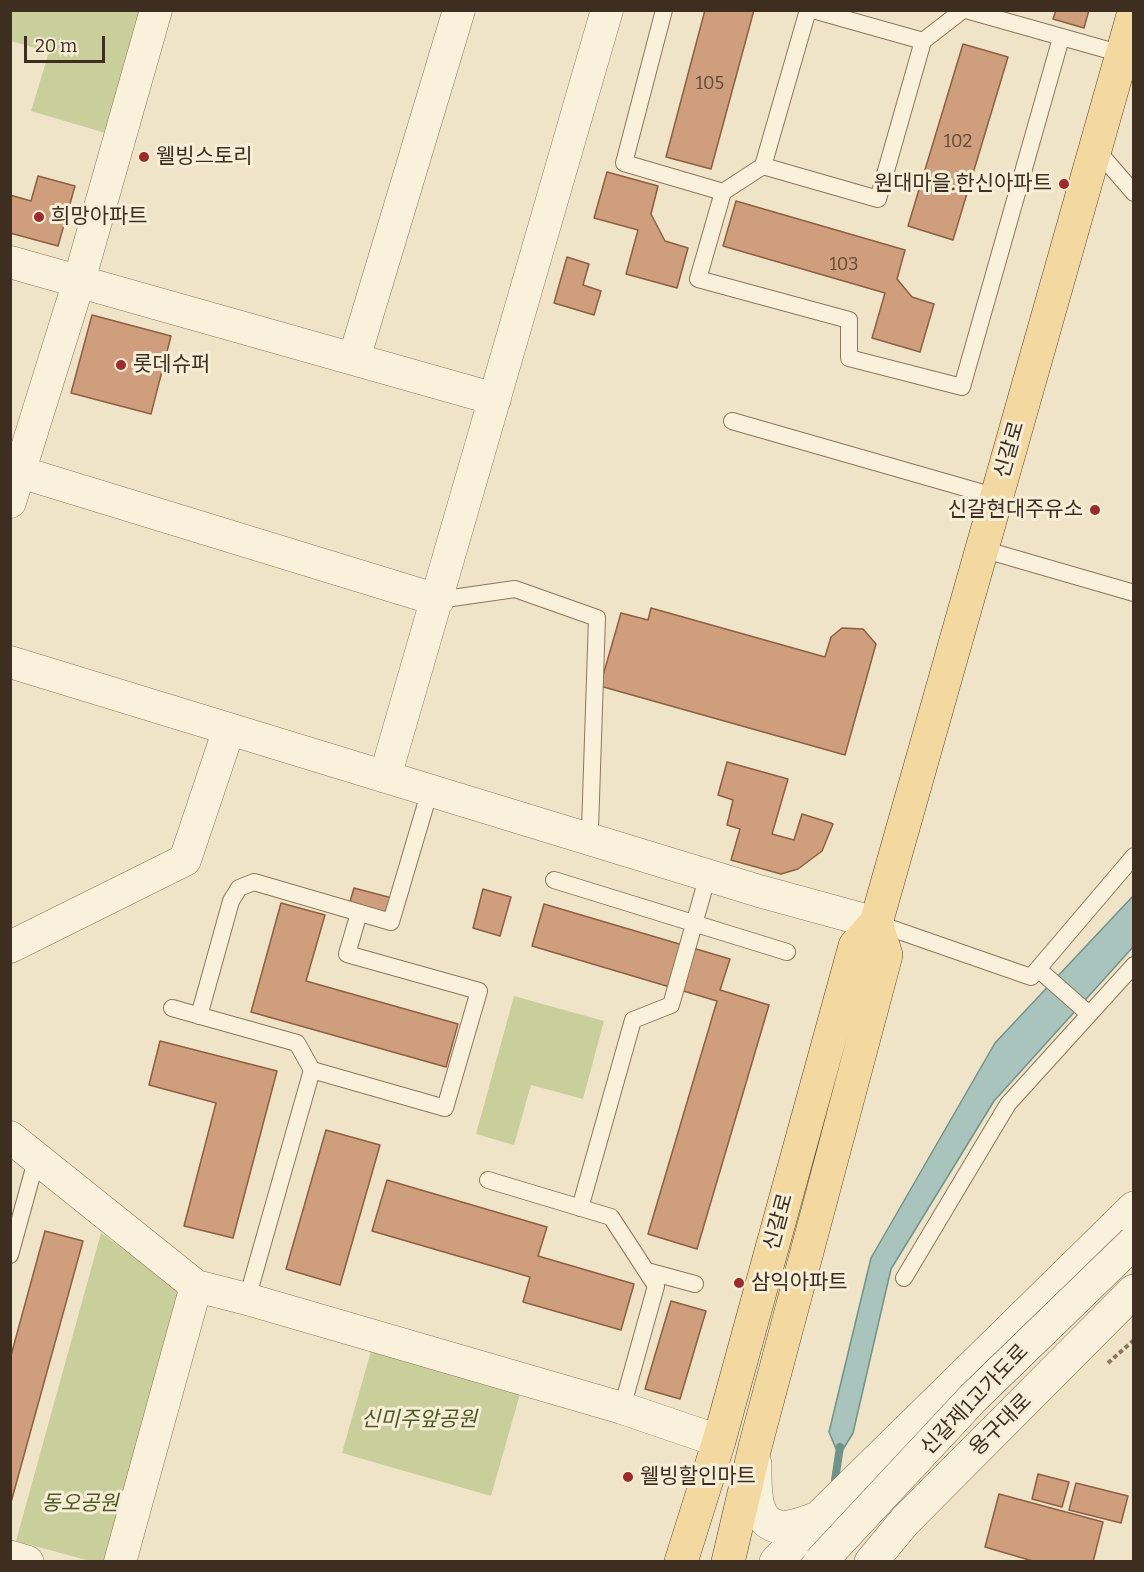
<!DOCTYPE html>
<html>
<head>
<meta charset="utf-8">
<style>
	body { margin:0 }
	#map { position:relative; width:1144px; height:1572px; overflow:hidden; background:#f0e4c8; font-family:Bitter,serif }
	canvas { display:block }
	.frame { position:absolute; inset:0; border:12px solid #3d2e20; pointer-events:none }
	.scale { position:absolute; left:24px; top:36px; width:81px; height:27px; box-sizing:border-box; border:3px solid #3d2e20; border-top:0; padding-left:8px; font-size:18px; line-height:21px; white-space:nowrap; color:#3d2e20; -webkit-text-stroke:4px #f7eed8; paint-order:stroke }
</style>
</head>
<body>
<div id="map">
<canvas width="1144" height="1572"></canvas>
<div class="frame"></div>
<div class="scale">20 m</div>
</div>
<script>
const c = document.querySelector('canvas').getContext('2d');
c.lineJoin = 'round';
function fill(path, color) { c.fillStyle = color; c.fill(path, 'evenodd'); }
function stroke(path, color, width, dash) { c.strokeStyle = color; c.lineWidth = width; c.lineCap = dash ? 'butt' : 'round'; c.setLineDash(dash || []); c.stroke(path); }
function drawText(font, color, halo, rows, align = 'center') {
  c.font = font + ' Bitter,"Noto Sans KR",serif'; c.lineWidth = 6; c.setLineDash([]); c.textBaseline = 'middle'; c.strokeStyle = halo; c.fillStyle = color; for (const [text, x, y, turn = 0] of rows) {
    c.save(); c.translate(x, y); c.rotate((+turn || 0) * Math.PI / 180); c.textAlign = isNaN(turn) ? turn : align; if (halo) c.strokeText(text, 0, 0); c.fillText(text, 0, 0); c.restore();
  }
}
fill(new Path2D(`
	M10,11H156L119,137L31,111L49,52L11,41Z
	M514,996L604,1021L583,1099L531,1085L514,1145L476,1134Z
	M101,1233L183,1293L119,1561H90L16,1541Z
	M371,1351L520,1394L491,1496L342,1453Z`), '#c9cf9b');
const water = new Path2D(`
	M1133,896V947L994,1101L891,1269L853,1433L839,1456L829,1432L871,1258L995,1043Z`);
fill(water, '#a9c4bc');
stroke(water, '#6f938a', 1.5);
stroke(new Path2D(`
	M835,1480L840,1447`), '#6f938a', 8);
const building = new Path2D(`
	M705,10H754L711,169L666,157Z
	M1056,10H1089L1084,28L1053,19Z
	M963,44L1008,57L953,240L908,226Z
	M607,172L658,186L651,214L665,241L688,248L677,288L626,274L638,230L594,218Z
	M38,176L75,186L58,246L10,233V195L31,201Z
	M736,201L905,250L897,279L912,297L934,304L920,352L872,338L885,293L723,246Z
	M567,257L589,264L583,285L601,291L594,315L554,303Z
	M92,315L171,336L151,414L71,393Z
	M651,608L825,657L831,637L842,628L863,629L876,644L845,755L600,686L621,613L648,620Z
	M727,762L788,779L772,834L794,840L802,814L831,823L833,824L822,851L798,869L781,874L731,860L740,829L727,825L733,800L718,795Z
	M354,888L392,898L387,916L349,905Z
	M483,889L511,897L500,936L473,928Z
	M281,903L325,915L306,981L458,1024L446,1067L251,1012Z
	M544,904L730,959L720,990L769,1005L697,1249L648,1234L717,1001L532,946Z
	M160,1041L277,1071L233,1238L184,1226L216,1103L149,1085Z
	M326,1130L380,1145L340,1285L286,1269Z
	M387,1180L547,1227L538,1256L634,1284L621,1330L523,1302L530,1277L372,1231Z
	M45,1231L83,1241L10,1506V1359Z
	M671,1301L706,1311L680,1399L645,1389Z
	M1038,1474L1069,1482L1062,1507L1032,1499Z
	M1076,1483L1128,1496L1121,1523L1069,1510Z
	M999,1494L1103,1522L1093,1562H1036L985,1547Z`);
fill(building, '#cf9f7d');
stroke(building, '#8d5f41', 1.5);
const service = new Path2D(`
	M664,10L624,163L723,192L698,279L849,320V358L962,387L1061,38
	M808,10L763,166L878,199L923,41
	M813,10L923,41L963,10
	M966,10L1122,54
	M1095,148L1134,193
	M723,192L763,166
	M732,421L997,497
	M982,549L1134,593
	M438,600L515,589L597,618L590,829
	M554,880L787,952
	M876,923L1031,977L1134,856
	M1038,969L1089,1014
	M172,1008L297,1043L312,1070
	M199,1016L231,901L239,888L254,882L391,922L430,790
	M488,1180L611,1217L656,1286L622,1408
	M580,1208L633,1020L671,1005L708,875
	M10,1255L37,1157
	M647,1271L695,1284
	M904,1278L1008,1104L1134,965
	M247,1299L312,1070L445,1108L479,991L347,954L359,913`);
const minor = new Path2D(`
	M10,262L495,399
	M354,359L459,10
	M20,472L438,600
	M10,502L79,281L156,10
	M10,662L759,891L876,923
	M385,777L607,10
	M10,947L185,860L229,729
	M10,1137L196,1286L247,1299L622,1408L719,1441
	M120,1562L196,1286`);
const tertiary = new Path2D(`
	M755,1464C755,1489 752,1530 788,1527C797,1526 807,1522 816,1519
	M10,1557L27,1562
	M776,1562L804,1532L1134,1208`);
const secondary = new Path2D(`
	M871,1562L905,1521L1134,1291`);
const primary = new Path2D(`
	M681,1562L719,1441L855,946L876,923L1134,12
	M728,1562L755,1447L886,955L876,923`);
stroke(service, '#8d765c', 18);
stroke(minor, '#8d765c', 33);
stroke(tertiary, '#8d765c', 34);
stroke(secondary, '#6f573f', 34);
stroke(primary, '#5b4430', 34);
stroke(new Path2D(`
	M1108,1363L1134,1340`), '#8d765c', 4, [4.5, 3]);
stroke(service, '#faf1dc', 16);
stroke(minor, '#faf1dc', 32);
stroke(tertiary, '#faf1dc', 33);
stroke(secondary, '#faf1dc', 33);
stroke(primary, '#f3d9a0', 33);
const secondaryBridge = new Path2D(`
	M820,1562L973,1398L1134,1242`);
stroke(secondaryBridge, '#6f573f', 34, []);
stroke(secondaryBridge, '#faf1dc', 33);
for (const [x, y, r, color] of [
	[144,157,6,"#9e2a2b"],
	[1064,184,6,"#9e2a2b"],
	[39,217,6,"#9e2a2b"],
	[121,365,6,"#9e2a2b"],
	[1095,510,6,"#9e2a2b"],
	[739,1283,6,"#9e2a2b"],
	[628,1477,6,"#9e2a2b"]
]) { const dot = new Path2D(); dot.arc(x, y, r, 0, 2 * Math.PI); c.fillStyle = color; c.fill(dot); stroke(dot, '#f7eed8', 2); }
drawText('18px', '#624a37', null, [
	["105",710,84],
	["102",958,142],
	["103",844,265]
]);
drawText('21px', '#3d2e20', '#f7eed8', [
	["웰빙스토리",156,157],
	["원대마을.한신아파트",1052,184,"right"],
	["희망아파트",51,217],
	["롯데슈퍼",133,365],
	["신갈현대주유소",1083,510,"right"],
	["삼익아파트",751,1283],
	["웰빙할인마트",640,1477]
], 'left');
drawText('21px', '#3d2e20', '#f7eed8', [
	["신갈로",1010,450,-74],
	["신갈로",779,1222,-75],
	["신갈제1고가도로",975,1400,-46],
	["용구대로",1001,1425,-45]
]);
drawText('italic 21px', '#4d5a26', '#f7eed8', [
	["신미주앞공원",419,1420],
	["동오공원",80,1504]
]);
</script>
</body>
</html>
